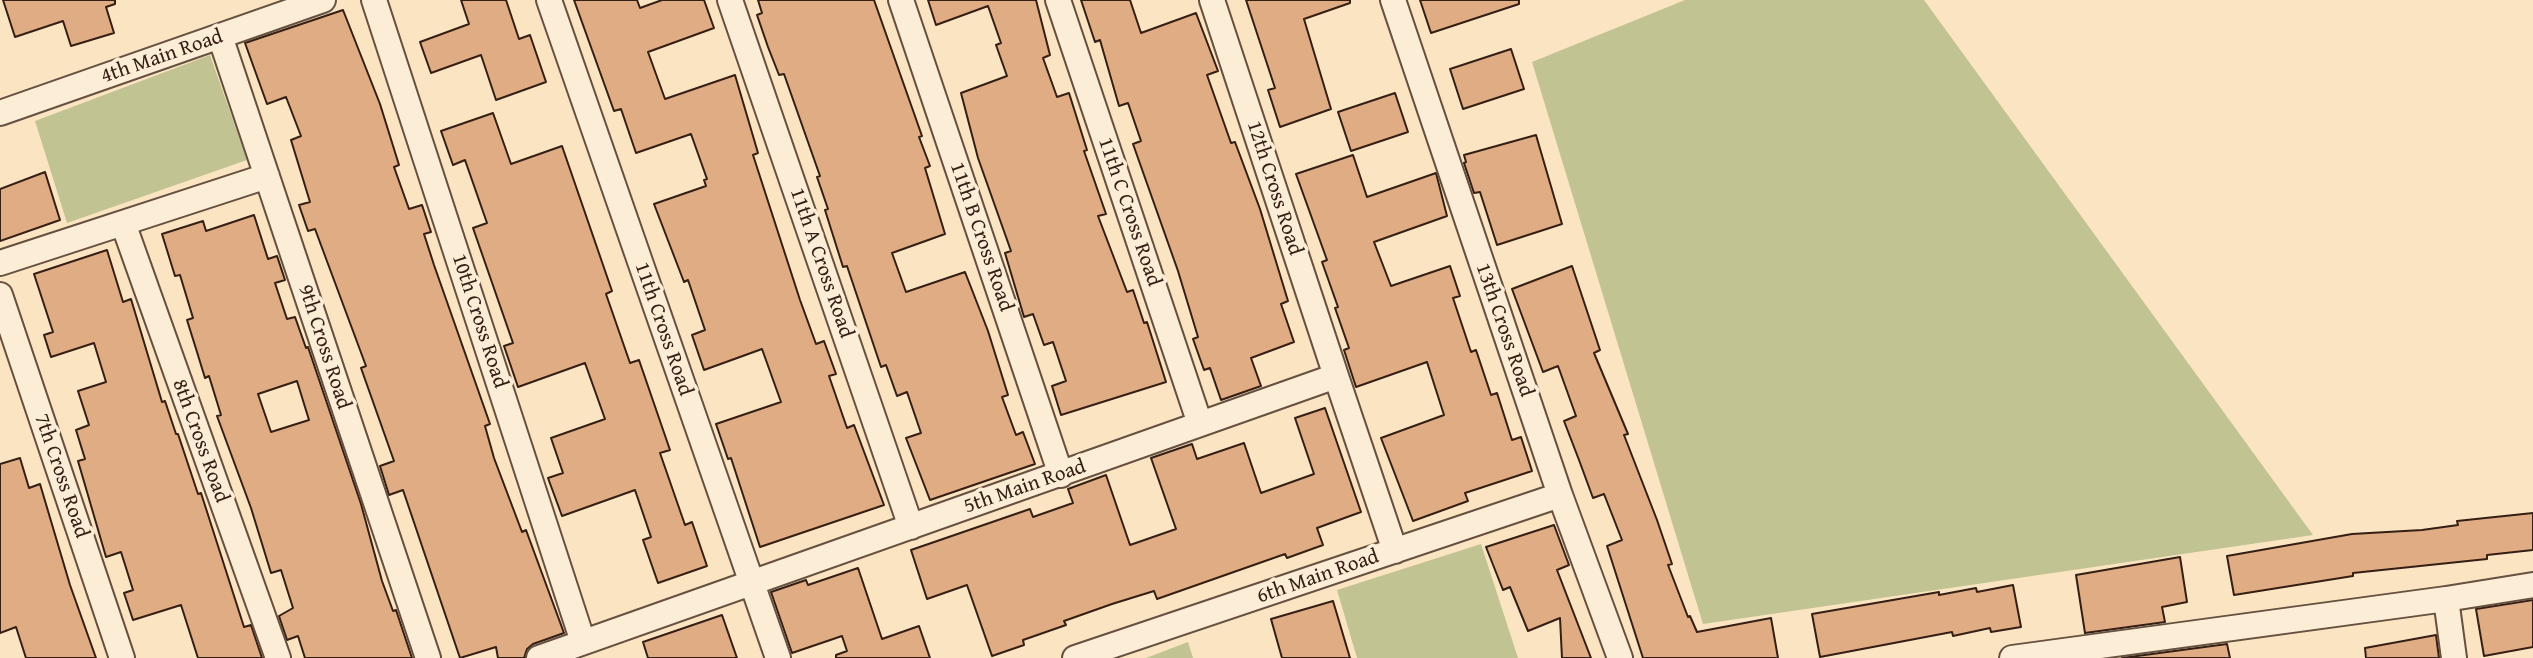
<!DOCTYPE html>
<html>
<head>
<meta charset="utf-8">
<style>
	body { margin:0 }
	canvas { display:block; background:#fbe4c2 }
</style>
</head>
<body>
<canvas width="2533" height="658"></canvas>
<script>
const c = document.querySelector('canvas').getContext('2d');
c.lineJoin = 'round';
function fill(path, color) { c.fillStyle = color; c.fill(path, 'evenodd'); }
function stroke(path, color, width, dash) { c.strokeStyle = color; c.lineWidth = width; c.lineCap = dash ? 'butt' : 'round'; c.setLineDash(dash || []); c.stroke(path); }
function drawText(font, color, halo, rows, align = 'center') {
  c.font = font + ' "Gentium Book Plus",serif'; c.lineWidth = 7; c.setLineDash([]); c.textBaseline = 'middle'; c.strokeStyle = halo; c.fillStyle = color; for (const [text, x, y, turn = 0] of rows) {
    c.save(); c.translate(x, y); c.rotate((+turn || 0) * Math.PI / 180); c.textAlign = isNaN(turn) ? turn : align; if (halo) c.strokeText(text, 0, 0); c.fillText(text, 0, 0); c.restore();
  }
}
fill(new Path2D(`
	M1685,0H1924L2313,535L1703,624L1532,62Z
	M210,55L247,160L67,223L35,121Z
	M1481,544L1518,658H1357L1337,590Z
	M1188,642L1193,658H1146Z`), '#c1c492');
const building = new Path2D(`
	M3,0H115V4L106,7L114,33L71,46L63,21L15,37Z
	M461,0H506L519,39L530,35L546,82L496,100L481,55L431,73L420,42L469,24Z
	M574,0H637L640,8L662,0H704L714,28L648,52L665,99L735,75L758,153L753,155L800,300L816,344L824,341L836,374L829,376L847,428L854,425L884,505L760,547L731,458L728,459L716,424L781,402L762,349L704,370L692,335L705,330L688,280L684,282L654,204L706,186L704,180L707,179L691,134L636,153L621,109L614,111Z
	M758,0H874L922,136L919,137L930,166L925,168L945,234L892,253L906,292L965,272L988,331L1008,395L1002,397L1016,435L1023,432L1035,464L930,500L906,438L921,433L907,392L897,396L886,365L881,367L847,266L843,267L825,210L828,209L817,177L820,176L784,74L779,75L768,47L757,15L762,13Z
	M928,0H1036L1050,55L1043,58L1057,97L1069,93L1087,150L1084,151L1106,214L1098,216L1127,292L1133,290L1144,323L1147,322L1166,382L1061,415L1052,386L1066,381L1053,342L1044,345L1033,314L1024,317L1005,253L1011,251L978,158L961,93L1007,76L996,45L1001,43L988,6L936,25Z
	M1081,0H1130L1141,33L1196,13L1218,71L1207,75L1231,143L1235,142L1260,209L1288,301L1281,304L1294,342L1251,358L1261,386L1221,400L1210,368L1204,370L1193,339L1198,337L1178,271L1133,144L1141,141L1128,103L1119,106L1100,40L1095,42Z
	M1246,0H1350V3L1304,19L1331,109L1280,127L1268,90L1275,88Z
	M1420,0H1519V4L1431,33Z
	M343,10L380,104L399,165L394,167L409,209L422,205L431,232L424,234L434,265L490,424L485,426L494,458L522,532L526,530L564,633L533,644L527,649L524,658H498L496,647L460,658L403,490L389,495L380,466L394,461L361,368L366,366L315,229L308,231L299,205L310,202L291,140L301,136L286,97L267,104L245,43Z
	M1511,49L1524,89L1463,109L1450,69Z
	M1395,93L1408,132L1351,151L1338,112Z
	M493,113L511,164L562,146L612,291L606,294L630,363L639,360L670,450L660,453L685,525L692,522L707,566L658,583L643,540L651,537L635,490L562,516L548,478L563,473L551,438L605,419L585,363L518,387L504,346L513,343L473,228L487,223L465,160L453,165L441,131Z
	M1536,135L1562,224L1497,245L1480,192L1474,193L1464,163L1466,162L1464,155Z
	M1353,155L1367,197L1436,173L1447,216L1374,242L1391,286L1450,266L1460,296L1453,298L1471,352L1476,350L1491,395L1497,393L1512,440L1521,437L1532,471L1465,493L1468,501L1413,521L1381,438L1444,415L1427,362L1356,387L1344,350L1349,348L1335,308L1338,307L1322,262L1327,260L1296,174Z
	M45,172L60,220L0,241V189Z
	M254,215L268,259L277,256L285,280L275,283L287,319L295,317L306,348L308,347L361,504L382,581L393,611L396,610L412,658H305L298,636L287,640L279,616L293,608L281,570L271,573L251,508L217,416L221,415L209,376L205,378L197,352L187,320L193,318L180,275L175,276L162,234L203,221L206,231ZM297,381L309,420L271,432L258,394Z
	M107,250L123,302L131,299L162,402L165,401L176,434H178L198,494L201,493L244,627L251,625L262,658H198L181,605L133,620L124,593L133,590L121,552L106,557L78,461L85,459L76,430L89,425L78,391L106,382L94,343L51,357L44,335L53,332L34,274Z
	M1572,266L1600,350L1594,353L1628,434L1624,435L1657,520L1672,564L1668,565L1688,617L1690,616L1697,632L1771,618L1778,658H1643L1607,546L1622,540L1604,494L1593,498L1579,460L1564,421L1576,416L1558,366L1543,372L1512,289Z
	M1325,408L1361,512L1317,528L1323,545L1287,558L1285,554L1157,599L1154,591L1112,604L1064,621L1066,625L1023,640L1024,645L992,656L967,585L927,599L911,550L1030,509L1033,517L1073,503L1068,489L1106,475L1130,545L1176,529L1151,458L1192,444L1197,459L1244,443L1261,493L1314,474L1295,418Z
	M20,458L29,488L40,484L70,585L96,658H26L16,627L0,633V464Z
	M2533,513V550L2487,555V559L2353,573V576L2234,595L2227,556L2352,534L2422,530L2458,525L2457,521Z
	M1554,525L1569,565L1557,570L1591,658H1562L1560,618L1528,631L1510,587L1503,590L1486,547Z
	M2180,557L2187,602L2162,607L2165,622L2085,633L2076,575Z
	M858,568L882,639L919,626L930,658H836V655L847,651L842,636L792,653L771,592L806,580L808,585Z
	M2013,585L2021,627L1991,632L1990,628L1953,636L1952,632L1820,657L1812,614L1939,592V595L1976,588L1977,592Z
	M2533,600V647L2484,656L2476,609Z
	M1333,601L1350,658H1282L1271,619Z
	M722,615L737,658H648L643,642Z
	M2436,635L2439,658H2366L2365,648Z
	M2227,644L2230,658H2122Z`);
fill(building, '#e0ac84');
stroke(building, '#351f14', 2);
const minor = new Path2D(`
	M374,0L583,642
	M549,0L778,658
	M730,0L911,527
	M901,0L1061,475
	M1058,0L1200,424
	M1212,0L1336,376
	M1393,0L1560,495L1620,658
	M220,36L428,658
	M0,113L323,0
	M123,223L278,658
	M0,263L267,176
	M0,295L122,658
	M2446,599L2533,585
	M539,658L1336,376L1395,551
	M1075,658L1560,495
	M2012,658L2446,599L2454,658`);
stroke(minor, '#665040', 28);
stroke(minor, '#fcedd7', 24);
drawText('21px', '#351f14', '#fcedd7', [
	["4th Main Road",162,57,-19],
	["12th Cross Road",1274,188,72],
	["11th C Cross Road",1129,212,71],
	["11th B Cross Road",981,237,71],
	["11th A Cross Road",821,263,71],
	["10th Cross Road",479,321,72],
	["11th Cross Road",663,329,71],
	["13th Cross Road",1504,330,71],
	["9th Cross Road",324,347,72],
	["8th Cross Road",200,441,70],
	["7th Cross Road",61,476,71],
	["5th Main Road",1025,487,-19],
	["6th Main Road",1318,577,-19]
]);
</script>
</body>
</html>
